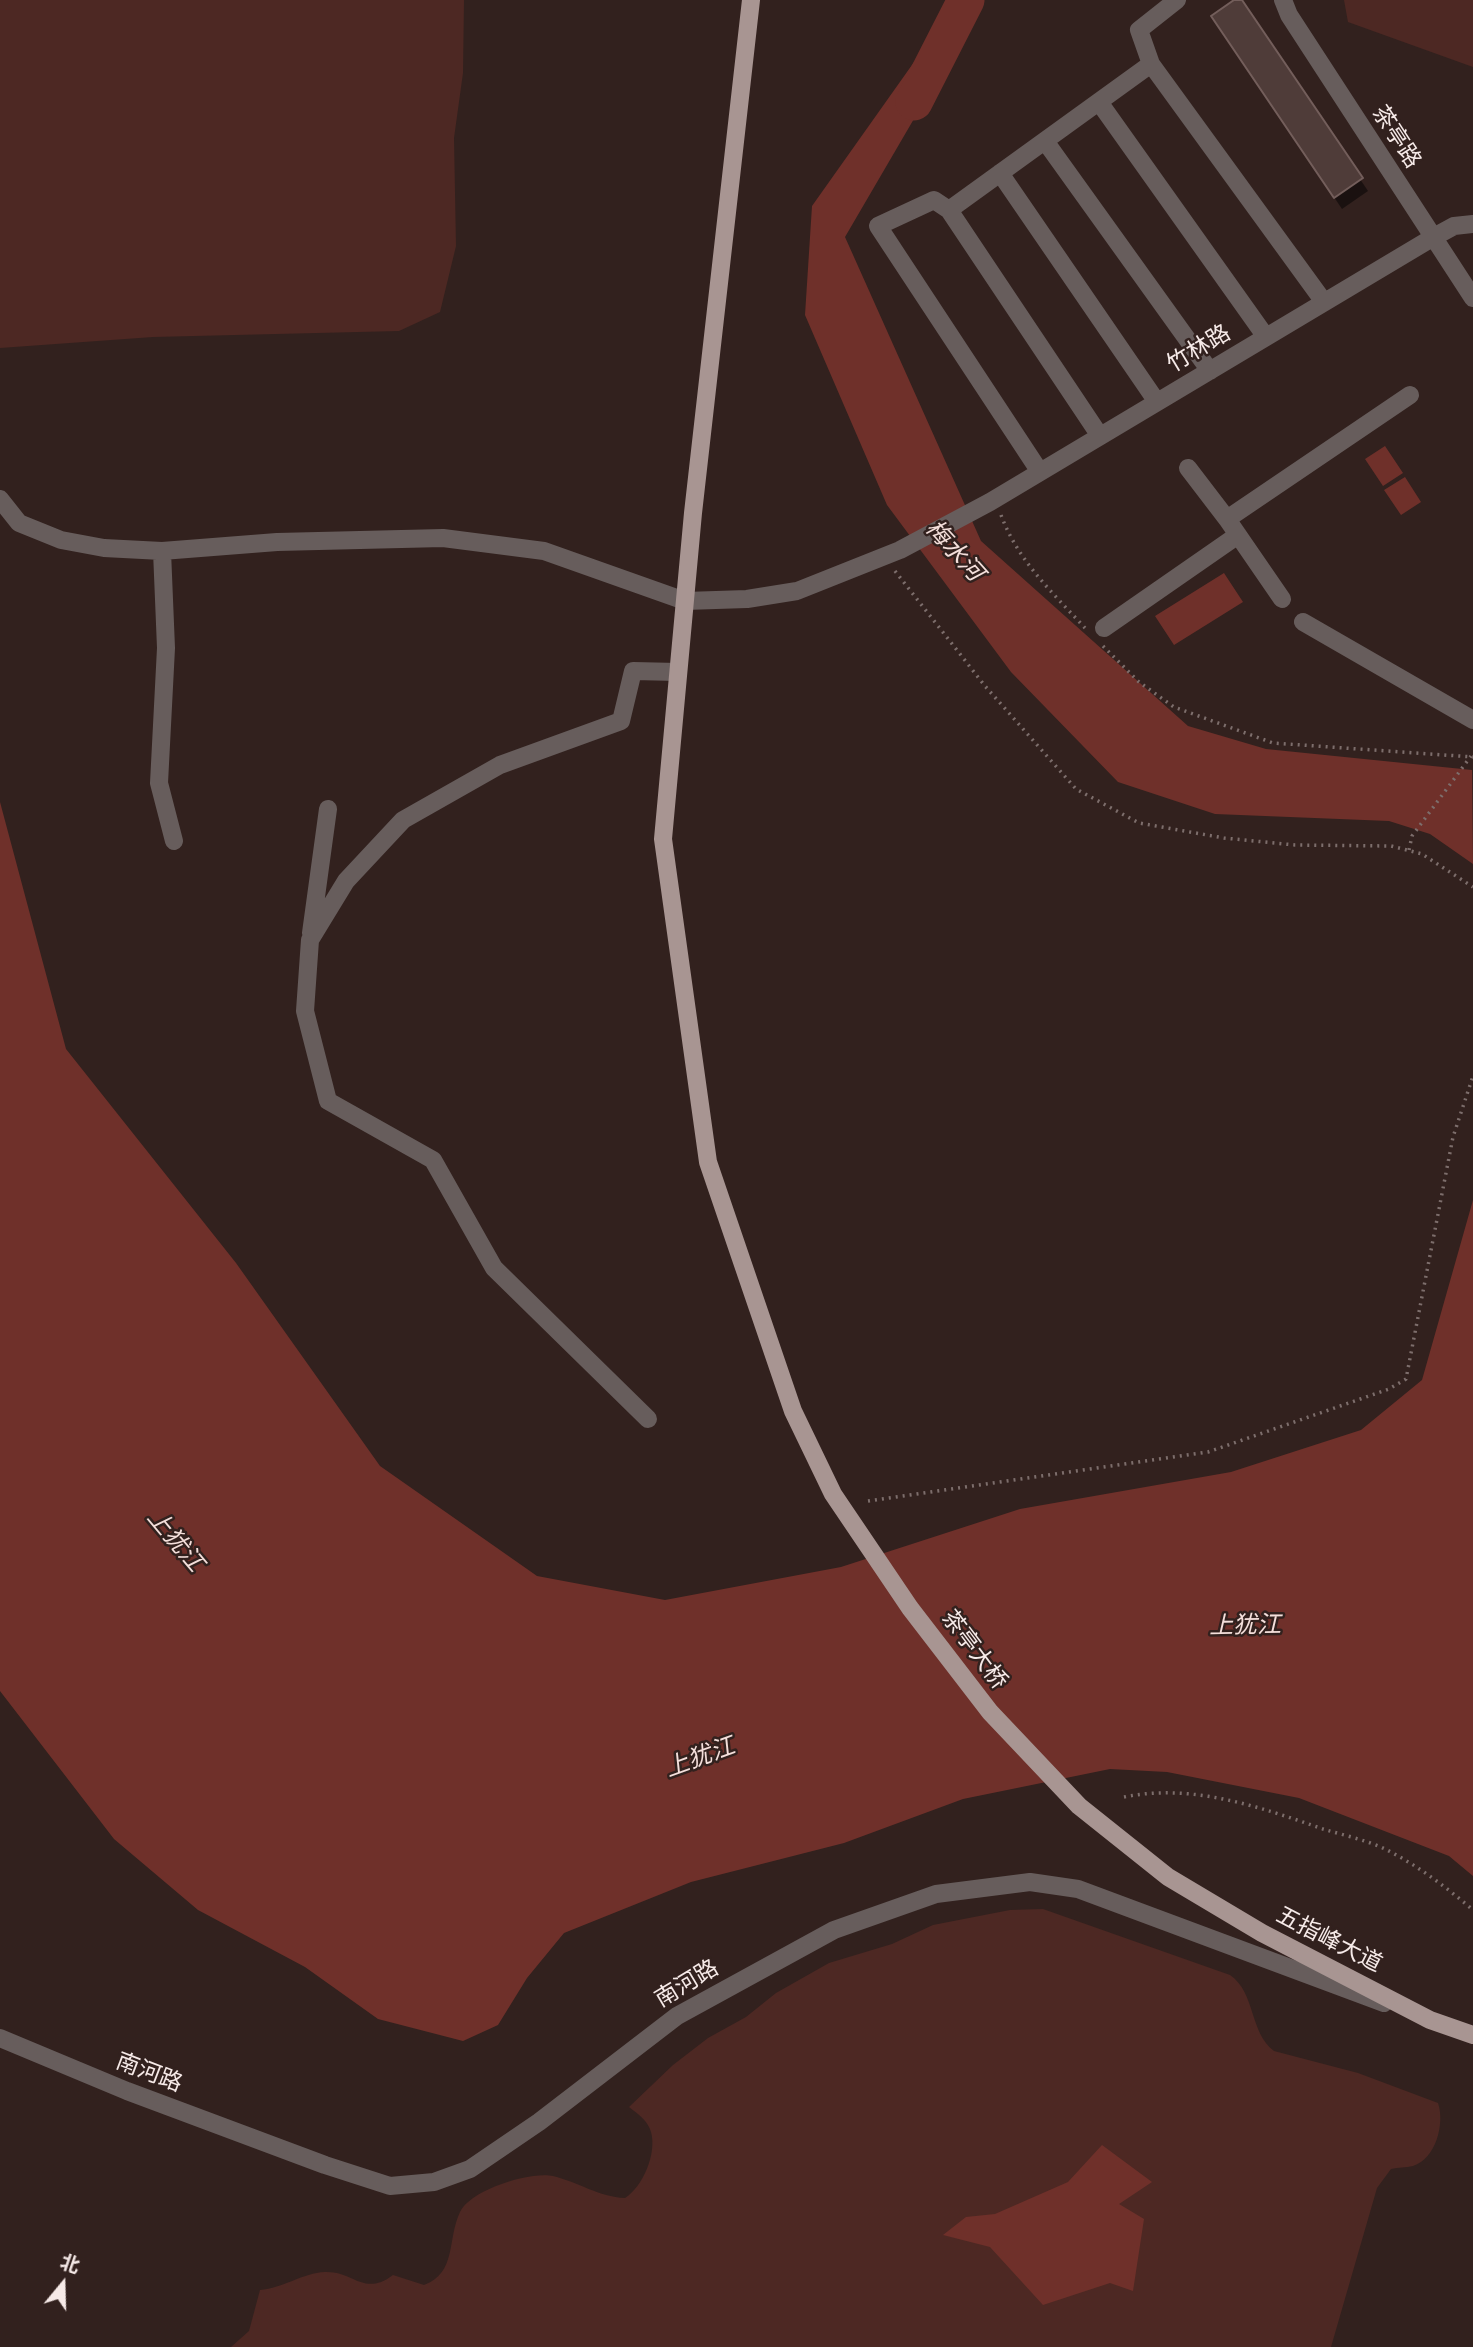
<!DOCTYPE html>
<html>
<head>
<meta charset="utf-8">
<style>
	body { margin:0 }
	#map { position:relative; width:1473px; height:2347px; overflow:hidden; background:#32211e; font-family:"Zilla Slab","Noto Sans SC",serif }
	canvas { display:block }
	.north { position:absolute; left:28px; top:2249px; width:70px; height:70px; -webkit-text-stroke:5px #32211e; paint-order:stroke; rotate:19deg; font-size:19px; font-weight:700; line-height:28px; text-align:center; color:#f6eae8 }
	.north::after { content:''; display:block; margin:auto; width:24px; height:32px; background:#f6eae8; clip-path:polygon(50% 0,100% 100%,50% 72%,0 100%) }
</style>
</head>
<body>
<div id="map">
<canvas width="1473" height="2347"></canvas>
<div class="north">北</div>
</div>
<script>
const c = document.querySelector('canvas').getContext('2d');
c.lineJoin = 'round';
function fill(path, color) { c.fillStyle = color; c.fill(path, 'evenodd'); }
function stroke(path, color, width, dash) { c.strokeStyle = color; c.lineWidth = width; c.lineCap = dash ? 'butt' : 'round'; c.setLineDash(dash || []); c.stroke(path); }
function drawText(font, color, halo, rows, align = 'center') {
  c.font = font + ' "Zilla Slab","Noto Sans SC",serif'; c.lineWidth = 5; c.setLineDash([]); c.textBaseline = 'middle'; c.strokeStyle = halo; c.fillStyle = color; for (const [text, x, y, turn = 0] of rows) {
    c.save(); c.translate(x, y); c.rotate((+turn || 0) * Math.PI / 180); c.textAlign = isNaN(turn) ? turn : align; if (halo) c.strokeText(text, 0, 0); c.fillText(text, 0, 0); c.restore();
  }
}
fill(new Path2D(`
	M0,0H464L463,73L454,138L456,246L440,312L399,331L153,337L0,348Z
	M1344,0H1473V67L1348,22Z
	M1043,1909L1230,1975C1256,1993 1249,2032 1274,2051L1358,2073L1438,2103C1445,2123 1436,2159 1413,2166C1406,2168 1398,2167 1391,2169L1377,2188L1331,2347H231L249,2331L260,2290C283,2288 303,2273 325,2272C354,2271 364,2297 393,2275L424,2285C457,2273 447,2239 460,2212C470,2190 530,2171 553,2176C578,2182 599,2197 625,2198C643,2187 657,2153 651,2132C648,2121 638,2114 629,2107L673,2065L708,2038L746,2017L776,1993L829,1963L892,1944L933,1925L1010,1910Z`), '#4d2823');
fill(new Path2D(`
	M924,48L946,64L845,237L981,541L1188,726L1266,749L1472,770L1473,864L1430,834L1389,821L1215,814L1118,782L1011,672L887,505L805,315L812,206Z
	M1385,446L1403,473L1383,486L1365,459Z
	M1405,477L1421,502L1401,515L1384,490Z
	M1224,573L1243,602L1174,645L1155,616Z
	M0,802L66,1049L236,1263L380,1466L537,1576L665,1600L841,1567L1020,1509L1231,1472L1361,1430L1422,1380L1473,1200V1876L1449,1856L1299,1798L1167,1772L1110,1769L963,1799L844,1843L691,1882L564,1933L527,1978L498,2025L463,2041L378,2019L305,1967L198,1910L114,1839L0,1691Z
	M1102,2145L1152,2182L1119,2204L1144,2219L1133,2291L1110,2283L1043,2305L990,2247L943,2235L966,2217L995,2214L1068,2182Z`), '#6f302a');
fill(new Path2D(`
	M1237,0H1240L1368,191L1342,209L1220,27Z`), '#0007');
stroke(new Path2D(`
	M914,102L966,0`), '#6f302a', 37);
const building = new Path2D(`
	M1234,0H1242L1363,178L1334,198L1211,16Z`);
fill(building, '#4f3c39');
stroke(building, '#735e5b', 2);
stroke(new Path2D(`
	M1001,515C1018,561 1052,592 1085,628
	M895,571L985,686L1076,789L1139,823L1224,838L1295,845L1391,846L1422,854L1473,887
	M1103,646L1139,682L1174,707L1273,743L1473,757
	M1409,850L1412,836L1471,756
	M868,1501L1208,1452L1389,1389L1406,1379L1453,1137L1473,1076
	M1124,1797C1192,1783 1260,1807 1323,1829C1343,1835 1366,1840 1385,1849C1417,1865 1446,1887 1473,1910`), '#7d6e6c', 3.5, [2, 5]);
stroke(new Path2D(`
	M1283,0L1289,15L1473,298
	M1151,64L1324,302
	M1099,102L1266,337
	M1045,141L1210,371
	M1000,173L1157,402
	M949,210L1100,436
	M1188,468L1227,519
	M1040,472L878,226L934,200L949,210L1151,64L1139,30L1177,0
	M0,499L19,523L61,540L104,548L162,551L277,542L443,538L544,551L685,601L747,599L797,591L900,550L990,502L1432,238L1454,226L1473,224
	M162,551L166,648L159,783L174,841
	M1282,599L1227,519L1410,395
	M1303,622L1473,720
	M1104,628L1238,535
	M311,933L328,809
	M648,1419L494,1268L433,1160L328,1101L305,1011L310,940L346,881L403,820L500,765L621,721L633,671L678,672
	M0,2038L127,2091L325,2165L390,2186L434,2182L470,2169L539,2122L677,2016L834,1930L936,1894L1030,1882L1078,1889L1384,2003`), '#675d5c', 18);
stroke(new Path2D(`
	M751,0L693,513L663,839L708,1162L793,1411L833,1494L910,1608L990,1712L1079,1806L1168,1877L1262,1933L1430,2020L1473,2035`), '#a89592', 18);
drawText('23px', '#f6eae8', '#32211e', [
	["茶亭路",1396,137,57],
	["竹林路",1199,349,-31],
	["茶亭大桥",974,1650,53],
	["五指峰大道",1329,1940,27],
	["南河路",687,1984,-31],
	["南河路",149,2073,21]
]);
drawText('italic 24px', '#f4dfdb', '#32211e', [
	["梅水河",954,551,48],
	["上犹江",175,1541,50],
	["上犹江",1245,1626,-1],
	["上犹江",700,1758,-20]
]);
</script>
</body>
</html>
